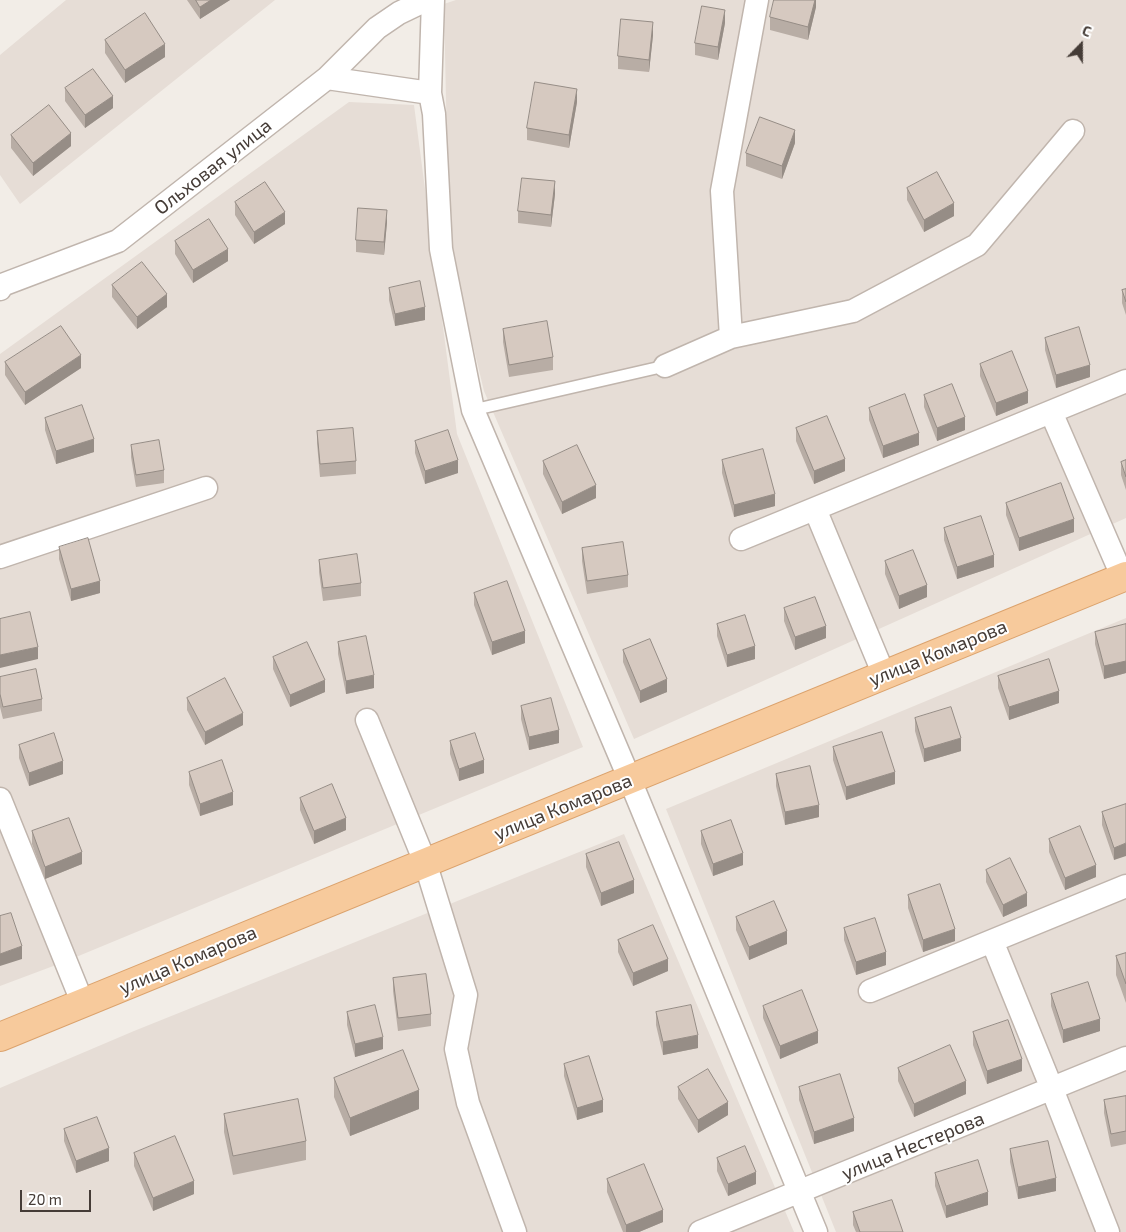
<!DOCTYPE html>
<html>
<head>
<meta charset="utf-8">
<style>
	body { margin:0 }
	#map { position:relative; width:1126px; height:1232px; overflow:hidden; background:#f2ede7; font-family:"Exo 2",sans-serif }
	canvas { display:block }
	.north { position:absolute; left:1056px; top:20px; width:50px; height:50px; -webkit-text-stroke:4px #fff; paint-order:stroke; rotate:22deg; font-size:14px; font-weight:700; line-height:20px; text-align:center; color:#453c37 }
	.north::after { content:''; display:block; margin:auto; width:18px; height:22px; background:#453c37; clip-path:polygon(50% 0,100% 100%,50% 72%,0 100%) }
	.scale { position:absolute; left:20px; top:1190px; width:71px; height:22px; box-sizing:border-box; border:2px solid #453c37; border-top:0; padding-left:6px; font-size:15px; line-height:18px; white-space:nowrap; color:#453c37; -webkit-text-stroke:4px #fff; paint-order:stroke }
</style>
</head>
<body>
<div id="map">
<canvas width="1126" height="1232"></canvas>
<div class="north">С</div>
<div class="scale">20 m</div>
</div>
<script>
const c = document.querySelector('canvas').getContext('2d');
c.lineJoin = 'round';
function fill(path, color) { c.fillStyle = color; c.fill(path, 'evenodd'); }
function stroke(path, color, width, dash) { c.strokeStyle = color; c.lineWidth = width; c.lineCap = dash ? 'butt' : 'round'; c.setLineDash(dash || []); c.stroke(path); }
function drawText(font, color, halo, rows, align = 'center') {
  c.font = font + ' "Exo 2",sans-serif'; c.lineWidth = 4; c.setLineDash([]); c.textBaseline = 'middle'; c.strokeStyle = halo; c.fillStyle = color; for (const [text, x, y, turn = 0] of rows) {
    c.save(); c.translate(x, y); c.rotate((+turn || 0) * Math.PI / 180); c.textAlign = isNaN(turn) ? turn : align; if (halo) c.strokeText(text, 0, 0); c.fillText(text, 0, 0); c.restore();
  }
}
fill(new Path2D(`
	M66,0H275L20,204L0,175V55Z
	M456,0H1126V518L634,739L484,391L449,245L444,4Z
	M349,102L414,105L457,434L583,747L64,962L0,986V354Z
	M1126,618V1232H836L666,809Z
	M624,834L794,1232H0V1088L134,1031Z`), '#e6ddd6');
const service = new Path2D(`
	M473,410L665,366`);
const minor = new Path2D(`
	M433,0L430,93L434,114L441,249L473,410L630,780L816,1232
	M327,78L377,28L399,13L426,0
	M0,289L2,285L118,241L327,78L430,93
	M731,337L722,191L757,0
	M665,366L731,337L853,311L977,245L1073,131
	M1051,412L1123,578
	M815,509L884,675
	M741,539L1126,381
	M0,557L206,488
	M367,720L425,862L466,995L456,1049L468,1103L515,1232
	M0,799L83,1004
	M992,941L1052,1089L1108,1232
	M870,991L1126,886
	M700,1232L1126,1058`);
const primary = new Path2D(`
	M0,1037L1126,576`);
stroke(service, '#c0b5ad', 14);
stroke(minor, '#c0b5ad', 25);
stroke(primary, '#dba26c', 30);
stroke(service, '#fff', 11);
stroke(minor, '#fff', 22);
stroke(primary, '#f7ca9c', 28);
fill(new Path2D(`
	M187,0H230L200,19Z
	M816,0V7L808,40L770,30V17Z
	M725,23L718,60L695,55V43Z
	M653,35L649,72L618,69V56Z
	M105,40L165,57L125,83L105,53Z
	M65,88L113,108L85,128L65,101Z
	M577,102L569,148L527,140V128Z
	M11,135L71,146L33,176L11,148Z
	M795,143L782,179L746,166V153Z
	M907,188L954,216L924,232L907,200Z
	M555,194L551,227L518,223V211Z
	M235,202L285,224L254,244L235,215Z
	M387,222L384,255L356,252V240Z
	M175,241L228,261L193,283L175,254Z
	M112,285L167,307L137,329L112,297Z
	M389,288L425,320L395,326L389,300Z
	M1126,289V315L1122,303V290Z
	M503,329L553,357V370L509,377L503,342Z
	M1045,338L1090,377L1056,388L1045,350Z
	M5,362L81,368L25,405L5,375Z
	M980,364L1028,403L996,416L980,376Z
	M924,395L965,430L937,441L924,407Z
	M869,408L919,445L883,458L869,420Z
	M45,418L94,452L56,464L45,430Z
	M796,428L845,471L814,484L796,441Z
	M317,431L356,461V474L320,477L317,443Z
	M415,441L458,473L425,484L415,453Z
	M131,445L164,470V483L136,487L131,457Z
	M722,460L775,506L734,517L722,473Z
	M1126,460V490L1121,475V462Z
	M543,461L596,498L562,514L543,474Z
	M1006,503L1074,532L1019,551L1006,515Z
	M944,528L994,567L957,579L944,540Z
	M59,547L100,593L71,601L59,559Z
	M582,548L628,575V587L587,594L582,561Z
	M319,560L361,583V596L323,601L319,572Z
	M885,561L927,597L899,609L885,574Z
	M474,593L525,643L492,655L474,605Z
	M784,608L826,638L795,650L784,621Z
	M717,624L755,659L727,667L717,636Z
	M1126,624V673L1104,679L1095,644V632Z
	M338,642L374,688L346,694L338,654Z
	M623,650L667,692L640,703L623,662Z
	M273,657L325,692L290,707L273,669Z
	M998,676L1059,703L1009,720L998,688Z
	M0,677L42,699V711L3,719L0,707Z
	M187,698L243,725L205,745L187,710Z
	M521,706L559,743L529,750L521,719Z
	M915,718L961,751L924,762L915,731Z
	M450,741L484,773L459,781L450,754Z
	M19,745L63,774L29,786L19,758Z
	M833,747L895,784L846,800L833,760Z
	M189,772L233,805L200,816L189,785Z
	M776,774L819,817L785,825L776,786Z
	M300,798L346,830L314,844L300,810Z
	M1126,804L1114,860L1102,825V812Z
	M32,831L82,864L45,879L32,844Z
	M701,831L743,865L713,876L701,844Z
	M1049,839L1096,877L1065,890L1049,852Z
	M586,854L634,893L601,906L586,867Z
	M986,870L1027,906L1003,917L986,882Z
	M908,895L955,941L923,952L908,908Z
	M736,917L787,944L749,960L736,930Z
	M844,928L886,965L856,975L844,940Z
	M618,940L668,971L633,986L618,952Z
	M1126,953V1003L1116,975V956Z
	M393,978L431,1014V1026L398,1031L393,991Z
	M1051,994L1100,1031L1063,1043L1051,1006Z
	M763,1006L818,1043L780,1059L763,1018Z
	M347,1012L383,1049L355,1057L347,1025Z
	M656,1012L698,1048L663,1055L656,1025Z
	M973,1032L1022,1071L987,1084L973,1045Z
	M564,1064L603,1112L577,1120L564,1076Z
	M898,1068L966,1094L914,1117L898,1081Z
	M334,1078L419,1109L350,1136L334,1097Z
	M678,1087L728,1115L698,1133L678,1099Z
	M799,1087L854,1131L814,1144L799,1100Z
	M1126,1096V1144L1111,1147L1104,1113V1100Z
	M224,1114L306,1141V1160L233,1175L224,1132Z
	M64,1129L109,1161L76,1173L64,1141Z
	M1010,1149L1056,1191L1018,1199L1010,1162Z
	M134,1153L194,1194L153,1211L134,1166Z
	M717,1158L756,1184L728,1196L717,1171Z
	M935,1173L988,1205L946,1218L935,1186Z
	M607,1179L663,1222L639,1232H623L607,1192Z
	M853,1212L903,1232H856L853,1225Z`), '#b8ada5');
fill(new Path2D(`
	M211,0H230L200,19V7Z
	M815,0H816V7L808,40V27Z
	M725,10V23L718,60V47Z
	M653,22V35L649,72V60Z
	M165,44V57L125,83V70Z
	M577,89V102L569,148V135Z
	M113,96V108L85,128V115Z
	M795,130V143L782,179V166Z
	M71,133V146L33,176V163Z
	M555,181V194L551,227V215Z
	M954,203V216L924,232V220Z
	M387,210V222L384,255V242Z
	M285,212V224L254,244V232Z
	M228,249V261L193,283V270Z
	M167,294V307L137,329V317Z
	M425,307V320L395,326V314Z
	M81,355V368L25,405V392Z
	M1090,365V377L1056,388V375Z
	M1028,391V403L996,416V403Z
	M965,417V430L937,441V428Z
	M919,433V445L883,458V446Z
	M94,439V452L56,464V451Z
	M845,459V471L814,484V471Z
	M458,460V473L425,484V471Z
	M596,485V498L562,514V502Z
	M775,494V506L734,517V505Z
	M1074,519V532L1019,551V538Z
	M994,555V567L957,579V567Z
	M100,581V593L71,601V589Z
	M927,585V597L899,609V596Z
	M826,626V638L795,650V637Z
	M525,631V643L492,655V642Z
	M755,646V659L727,667V655Z
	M38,647V659L0,668V655Z
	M1126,661V673L1104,679V666Z
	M374,675V688L346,694V681Z
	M667,679V692L640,703V691Z
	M325,680V692L290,707V695Z
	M1059,691V703L1009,720V707Z
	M243,713V725L205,745V732Z
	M559,730V743L529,750V737Z
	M961,738V751L924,762V749Z
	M484,760V773L459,781V769Z
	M63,761V774L29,786V773Z
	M895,772V784L846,800V787Z
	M233,792V805L200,816V804Z
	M819,805V817L785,825V812Z
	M346,818V830L314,844V831Z
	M1126,843V856L1114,860V848Z
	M82,852V864L45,879V867Z
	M743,853V865L713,876V864Z
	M1096,865V877L1065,890V878Z
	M634,880V893L601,906V893Z
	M1027,893V906L1003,917V905Z
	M955,929V941L923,952V940Z
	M787,931V944L749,960V947Z
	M22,946V959L0,966V954Z
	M886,952V965L856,975V962Z
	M668,959V971L633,986V973Z
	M1100,1019V1031L1063,1043V1030Z
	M818,1031V1043L780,1059V1046Z
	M698,1035V1048L663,1055V1042Z
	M383,1037V1049L355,1057V1044Z
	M1022,1059V1071L987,1084V1071Z
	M966,1081V1094L914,1117V1104Z
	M419,1090V1109L350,1136V1118Z
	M603,1100V1112L577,1120V1108Z
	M728,1102V1115L698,1133V1120Z
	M854,1118V1131L814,1144V1132Z
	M109,1148V1161L76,1173V1161Z
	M756,1172V1184L728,1196V1184Z
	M1056,1178V1191L1018,1199V1187Z
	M194,1181V1194L153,1211V1198Z
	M988,1192V1205L946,1218V1206Z
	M663,1210V1222L639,1232H626V1225Z`), '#968d86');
const building = new Path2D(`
	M196,0H211L200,7Z
	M774,0H815L808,27L770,17Z
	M702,6L725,10L718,47L695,43Z
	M145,13L165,44L125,70L105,40Z
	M621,19L653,22L649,60L618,56Z
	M93,69L113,96L85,115L65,88Z
	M535,82L577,89L569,135L527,128Z
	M49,105L71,133L33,163L11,135Z
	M760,117L795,130L782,166L746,153Z
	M937,172L954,203L924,220L907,188Z
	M522,178L555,181L551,215L518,211Z
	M265,182L285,212L254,232L235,202Z
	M358,208L387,210L384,242L356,240Z
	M209,219L228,249L193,270L175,241Z
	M142,262L167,294L137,317L112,285Z
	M420,281L425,307L395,314L389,288Z
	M1126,289V302L1122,290Z
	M547,321L553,357L509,365L503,329Z
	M61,326L81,355L25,392L5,362Z
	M1079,327L1090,365L1056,375L1045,338Z
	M1012,351L1028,391L996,403L980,364Z
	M952,384L965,417L937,428L924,395Z
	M905,394L919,433L883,446L869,408Z
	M82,405L94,439L56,451L45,418Z
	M827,416L845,459L814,471L796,428Z
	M353,428L356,461L320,464L317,431Z
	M448,430L458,460L425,471L415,441Z
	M159,440L164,470L136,475L131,445Z
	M577,445L596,485L562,502L543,461Z
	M763,449L775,494L734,505L722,460Z
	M1126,460V477L1121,462Z
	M1061,483L1074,519L1019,538L1006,503Z
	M981,516L994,555L957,567L944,528Z
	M88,538L100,581L71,589L59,547Z
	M623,542L628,575L587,581L582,548Z
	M913,550L927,585L899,596L885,561Z
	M357,554L361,583L323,588L319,560Z
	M507,581L525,631L492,642L474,593Z
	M815,597L826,626L795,637L784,608Z
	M30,612L38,647L0,655V619Z
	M745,615L755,646L727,655L717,624Z
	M1126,624V661L1104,666L1095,632Z
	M366,636L374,675L346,681L338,642Z
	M650,639L667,679L640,691L623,650Z
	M307,642L325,680L290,695L273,657Z
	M1049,659L1059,691L1009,707L998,676Z
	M36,669L42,699L3,707L0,694V677Z
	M225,678L243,713L205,732L187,698Z
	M551,698L559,730L529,737L521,706Z
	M951,707L961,738L924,749L915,718Z
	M882,732L895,772L846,787L833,747Z
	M54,733L63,761L29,773L19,745Z
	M475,733L484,760L459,769L450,741Z
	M222,760L233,792L200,804L189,772Z
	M810,766L819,805L785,812L776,774Z
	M332,784L346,818L314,831L300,798Z
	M1126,804V843L1114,848L1102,812Z
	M69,818L82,852L45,867L32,831Z
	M731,820L743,853L713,864L701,831Z
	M1080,826L1096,865L1065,878L1049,839Z
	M619,842L634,880L601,893L586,854Z
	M1010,858L1027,893L1003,905L986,870Z
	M940,884L955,929L923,940L908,895Z
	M774,901L787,931L749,947L736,917Z
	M11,913L22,946L0,954V916Z
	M875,918L886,952L856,962L844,928Z
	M653,925L668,959L633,973L618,940Z
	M1126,953V984L1116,956Z
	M426,974L431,1014L398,1018L393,978Z
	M1088,982L1100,1019L1063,1030L1051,994Z
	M802,990L818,1031L780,1046L763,1006Z
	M375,1005L383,1037L355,1044L347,1012Z
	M691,1005L698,1035L663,1042L656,1012Z
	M1008,1020L1022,1059L987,1071L973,1032Z
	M950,1045L966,1081L914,1104L898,1068Z
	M403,1050L419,1090L350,1118L334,1078Z
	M589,1056L603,1100L577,1108L564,1064Z
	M708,1069L728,1102L698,1120L678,1087Z
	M840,1074L854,1118L814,1132L799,1087Z
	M1126,1096V1131L1111,1134L1104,1100Z
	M298,1099L306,1141L233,1156L224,1114Z
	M97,1117L109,1148L76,1161L64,1129Z
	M175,1136L194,1181L153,1198L134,1153Z
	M1048,1141L1056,1178L1018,1187L1010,1149Z
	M745,1146L756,1172L728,1184L717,1158Z
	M978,1160L988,1192L946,1206L935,1173Z
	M644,1164L663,1210L626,1225L607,1179Z
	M892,1200L903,1232H860L853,1212Z`);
fill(building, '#d6c9c0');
stroke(building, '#968d86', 1);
drawText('19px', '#453c37', '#fff', [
	["Ольховая улица",213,167,-38],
	["улица Комарова",938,653,-22],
	["улица Комарова",563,807,-22],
	["улица Комарова",188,960,-23],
	["улица Нестерова",913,1146,-22]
]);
</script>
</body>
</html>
